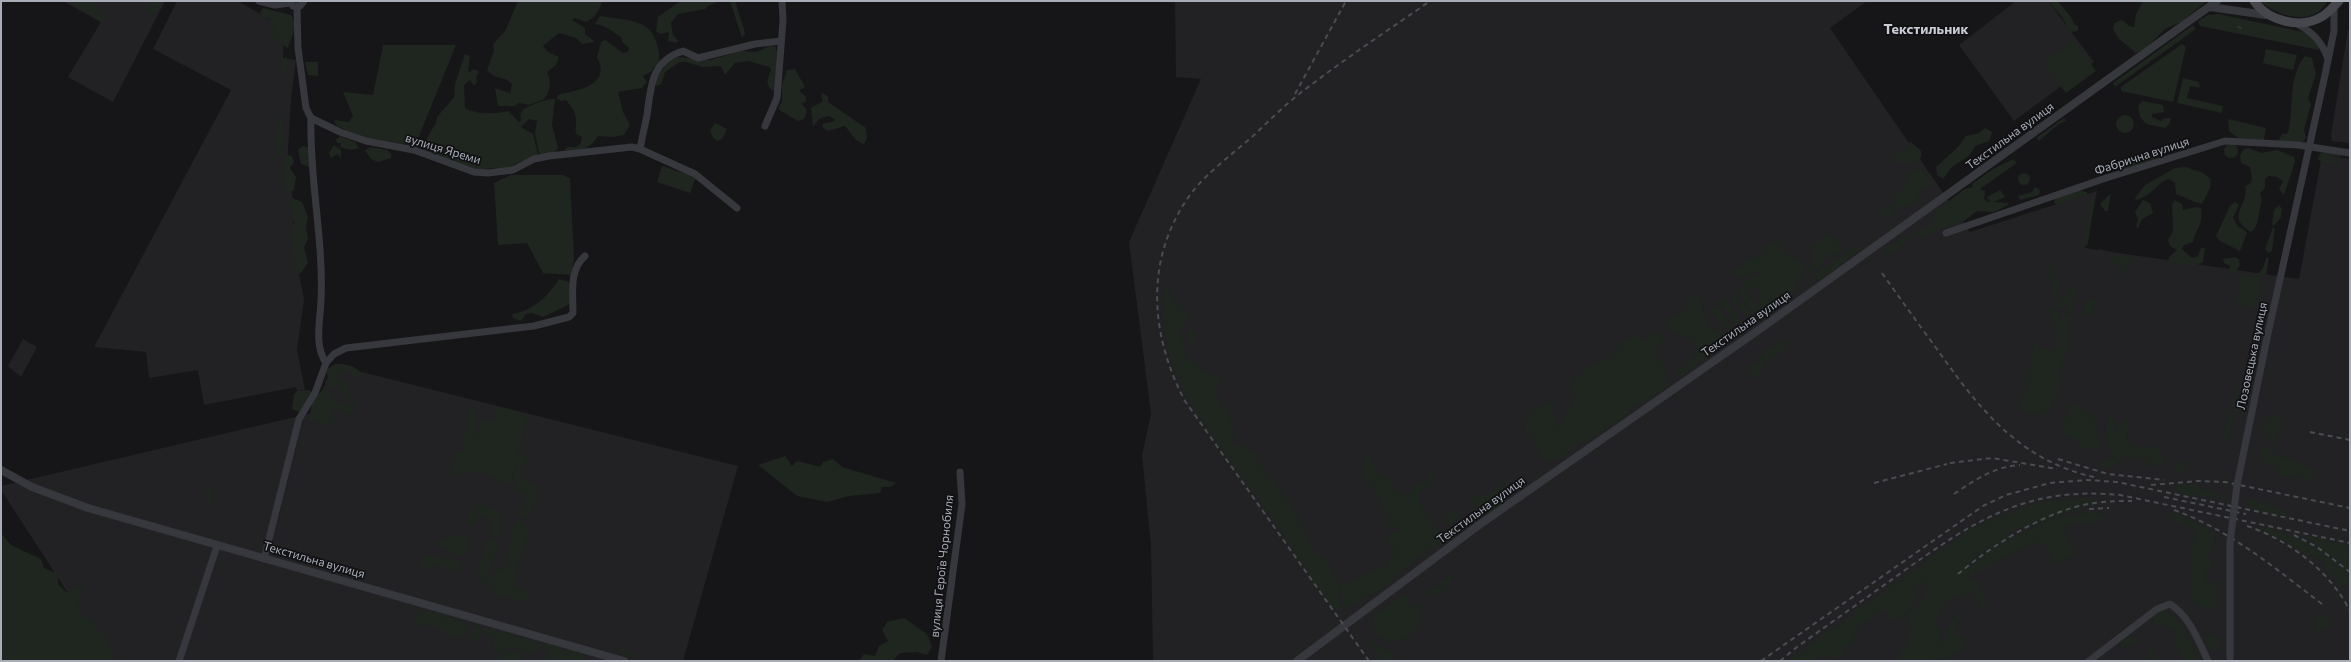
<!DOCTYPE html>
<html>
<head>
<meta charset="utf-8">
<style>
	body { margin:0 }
	#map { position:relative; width:2351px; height:662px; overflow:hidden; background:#161618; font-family:Commissioner,sans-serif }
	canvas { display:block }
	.frame { position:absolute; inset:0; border:2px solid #a8adb8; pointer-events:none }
</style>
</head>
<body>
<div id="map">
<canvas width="2351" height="662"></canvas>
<div class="frame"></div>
</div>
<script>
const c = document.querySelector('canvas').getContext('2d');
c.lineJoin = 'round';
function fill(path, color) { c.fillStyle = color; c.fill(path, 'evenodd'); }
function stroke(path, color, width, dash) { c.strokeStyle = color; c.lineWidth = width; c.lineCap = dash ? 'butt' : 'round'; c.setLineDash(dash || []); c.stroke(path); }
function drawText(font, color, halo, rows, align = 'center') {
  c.font = font + ' Commissioner,sans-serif'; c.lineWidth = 3.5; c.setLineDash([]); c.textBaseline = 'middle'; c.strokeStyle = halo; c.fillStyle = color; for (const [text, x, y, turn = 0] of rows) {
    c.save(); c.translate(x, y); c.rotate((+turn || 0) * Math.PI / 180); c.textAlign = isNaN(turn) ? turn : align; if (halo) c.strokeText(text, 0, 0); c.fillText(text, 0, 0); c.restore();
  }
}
fill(new Path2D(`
	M63,1H165L113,102L68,77L101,22Z
	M177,1H238L274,22L284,34L283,58L296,60L291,99L287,169L291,176L295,254L304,299L297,350L305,390L297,391L296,387L204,405L198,370L149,378L146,352L94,347L231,90L153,49Z
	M1175,1H1867L1830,28L1970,232L2097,191L2085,248L2098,250V249L2112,252L2299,279L2322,155L2350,159V661H1153L1151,546L1142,455L1151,414L1129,242L1201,79L1176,77Z
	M2016,1H2048L2094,62L2014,121L1959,45Z
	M2348,30H2350V143L2332,141L2331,135Z
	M23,339L37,347L21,377L8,366Z
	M334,365L738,466L683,661H112L1,490V486L312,413Z`), '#222225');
fill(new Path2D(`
	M74,1H90L104,18L102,23L77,7Z
	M150,1H163L155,15L147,11Z
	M518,1H602C599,11 596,17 586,22L575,18L572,20L585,28V34L595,42L582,44L576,38L559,33L543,46L548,52L559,57L556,65L547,72C552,81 550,92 544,99L529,105L519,103L515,106H498L495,88L510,93L512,84C504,75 496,81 487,70L494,51L493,44L505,31Z
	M691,1H720L708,6L705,9L678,14L671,23L673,35L678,40L677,43L668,41L669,32L660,34L656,31L658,17L679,2Z
	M730,1H735L744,29L745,34L742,38Z
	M2048,1H2058C2063,9 2071,14 2074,24L2078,26V31L2070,32L2062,17Z
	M2143,1H2207L2181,22L2165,29L2145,49L2136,53L2119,39L2113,29L2114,23L2122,20L2129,26L2134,27L2136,14Z
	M2259,1H2328C2312,28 2278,16 2259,1Z
	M263,8L291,15C299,28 291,36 288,48L284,46L281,37L273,41L272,31L275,28L270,19L261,16L260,12Z
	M2219,14L2303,32C2311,36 2318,40 2319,50L2200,26L2198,21L2208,15Z
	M600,16C639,22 659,19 660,67H653L652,71L643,76L647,82L642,88L618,92L623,112L630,125L624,135L612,137L598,136C590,149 580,152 564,150L568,147H576L581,143L582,137L576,134C575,129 576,126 576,121C576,111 571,107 566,100L561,101L557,98L558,95C577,90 612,86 597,57L601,42L605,40L623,53L628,52L629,48L622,42V38C612,31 607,26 595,24Z
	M2193,25L2196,29L2115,87L2113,83Z
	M2074,40L2096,71L2066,93L2043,62Z
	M2182,44L2186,47L2173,102L2121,91V87Z
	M383,45H456L415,146L357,136L336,125L334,120L349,122L353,116L343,92L373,95Z
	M770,46L776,47L777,52L775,89L773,91C765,85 767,79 771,70L769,67L749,61L735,63L725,75L721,66L702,67L687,62H680L665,72L661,84L656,86L653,82L668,62L676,57L710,60L741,51L756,52Z
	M2266,49L2297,55L2293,70L2263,63Z
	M465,54L470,56L468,73L474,69L479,72L476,77L477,82L474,86L470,80L464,85L465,108C477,115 495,114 508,111L519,122L521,121C521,117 519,115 522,111C525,106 549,98 555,99L552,125L558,148L553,154L544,156L539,153L535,133L537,121L529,119L521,127L533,134L538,155L515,164L509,171L494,168L467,171L424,151L428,136L436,123L437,117L454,97L455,84Z
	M2305,56L2312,58L2316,74L2308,98L2311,104L2304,130L2306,138L2302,143L2281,144L2279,139L2282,134H2287L2289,129C2293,106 2289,74 2305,56Z
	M286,57C289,62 287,69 284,75H282V59Z
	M305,62H318V76L308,75Z
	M795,69L804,85V88L799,90L806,97V102L801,103L807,110L804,119L798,121L778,109L782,101V85L787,70Z
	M2183,78L2199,82L2200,88L2190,86L2187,98L2223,106L2222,113L2177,103Z
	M823,93L828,97V102L866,128L867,138L864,144L856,140L845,126L828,131L823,128L822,124L835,121V119L828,116L819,119L813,127L811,108L823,101L821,96Z
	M2142,101L2163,105L2164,112L2152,114V117L2161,121L2165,118H2171L2169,125L2165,128L2146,124L2140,117L2138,106Z
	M279,113C285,118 285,149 280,156L277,155L275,149Z
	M2116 124a9 9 0 1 1 18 0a9 9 0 1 1-18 0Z
	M2064,118L2066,121L2059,124L2039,141L2036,138Z
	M2228,119L2266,128L2264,140L2238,138L2229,131Z
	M715,123L727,129L723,138L718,141L713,138L710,131Z
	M1985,128L1992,132L1989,141L1975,146L1970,155L1952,167L1943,179L1937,175L1936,167L1957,148L1966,136L1979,133Z
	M340,136L355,142L359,148L351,150L340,147L341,143H337L336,140Z
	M1911,142L1921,151V157L1915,163L1896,162L1894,156L1896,153L1904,150L1906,145Z
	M2224 151a7 7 0 1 1 14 0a7 7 0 1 1-14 0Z
	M334,145L341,150V158L337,154L331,158L329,153Z
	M303,146L310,148L311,168L301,164L298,150Z
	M370,147L387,150L391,154V158L378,162L371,159L365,150Z
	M2249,148L2261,153L2277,150L2294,157L2295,162L2284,195L2279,189L2283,181L2277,177L2269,176L2265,179V188L2260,193L2262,200C2258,210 2260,226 2251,232C2224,215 2250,206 2245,186L2250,184L2252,179L2250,167L2241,163L2240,155L2244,149Z
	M2321,152L2340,155L2341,157L2328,156L2340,165L2339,167L2331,163H2322L2318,159Z
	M288,155L292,156L294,162L290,168L296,177L294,190L287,193C281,182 282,169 285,157Z
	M2147,155L2156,157V159L2125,169L2123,167L2128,162Z
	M2013,159L2017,162L2014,165L1980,189L1985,191L1984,199L1988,202H1990L1987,197L2000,190L2005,197L1993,202L2008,203V205L1994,212L1977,211L1964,221L1921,236L1915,235L1929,226L1937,210L1965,189L1973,187L1972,184L1993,169Z
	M662,166L696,177L690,193L657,182Z
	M2186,167L2203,173L2211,179L2210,188L2202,204C2193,202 2185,197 2176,194L2175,183L2169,179C2157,182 2153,196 2136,200L2135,198L2145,185L2175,168Z
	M1915,170L1923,171L1933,183L1919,191V196L1913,205L1897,208L1891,217L1886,218L1880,213V208L1893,204V198L1906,186L1907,172Z
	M2018 179a6 6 0 1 1 12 0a6 6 0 1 1-12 0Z
	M511,175H563L570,178L574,259L571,275L543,273L527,243L498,245L494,183Z
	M2035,187L2040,190L2039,195L2020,200L2018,196L2032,192Z
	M2078,190L2087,192V195L2058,205L2054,203L2055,198Z
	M2111,193L2108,211H2105L2100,204Z
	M292,198L302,202L308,217L306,227L308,238L304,248L308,263L300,274L296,272L290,237L294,223L289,200Z
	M2095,199L2088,243L2086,246L2082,243L2089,216L2088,204Z
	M2143,200L2150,203L2153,213L2142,219L2138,228L2136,227L2138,219L2135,212Z
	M2175,200L2182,204L2183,210L2197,207L2201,208C2203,228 2196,227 2193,242L2184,245L2182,249L2192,258L2198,256L2201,248H2205L2203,262L2193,267L2168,261L2169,257L2177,250L2170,246L2168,240L2173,231L2172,204Z
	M2235,202L2239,205L2233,218L2238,227L2243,229L2247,233L2240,251L2220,241L2216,236L2230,206Z
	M2279,205L2282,209L2281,217L2274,226L2272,225L2274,210Z
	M2273,227L2275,229L2272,250L2269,253L2265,249Z
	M1827,234L1834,236L1837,243L1842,247L1839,252L1824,259L1822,266L1810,272V266L1815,256L1809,246Z
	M1910,235L1912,239L1886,256L1882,254L1886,248Z
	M1776,240L1782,245L1785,252L1800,260L1806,271L1792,294L1784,293L1782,296L1783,300C1781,305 1762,318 1756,321L1755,316L1758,309L1754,312L1737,291L1743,287L1758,307L1761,294L1758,290L1762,286V282L1754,289L1745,286L1743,283L1758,274L1756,271L1743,277L1730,274L1752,256L1757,258L1767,246Z
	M1857,246L1861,249L1822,279H1815L1813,274C1829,267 1840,252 1857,246Z
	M2111,254L2133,257L2134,260H2130L2123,277L2120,276V266L2111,260L2109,256Z
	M2235,257L2239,259L2240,265L2232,277L2229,274L2230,266L2224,263L2223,259Z
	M2266,258H2269L2266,276L2263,277L2258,274L2263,268Z
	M2048,264L2055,271L2060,289L2056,295L2052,293L2050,276L2044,268Z
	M2242,274L2262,278L2256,309L2236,305Z
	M559,279L569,282L572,289L570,304L543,317L532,313L526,314L521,321L513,318L512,314C533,311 548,296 559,279Z
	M1167,287C1172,292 1172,296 1175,301C1179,308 1187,310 1190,318L1183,324L1181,332L1186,358L1194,362L1210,376L1216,373L1221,376V380L1215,391L1221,403L1229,412L1228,416L1236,434L1233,436L1232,442L1238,447L1245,445L1251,451H1255L1260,465L1273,479L1303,523L1313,550L1328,560L1331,570L1337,578L1338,591L1343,609L1338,611L1329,604L1263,505L1226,458L1186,397L1172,366L1162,321L1161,300L1163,292Z
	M2071,287L2076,288L2072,311L2068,313L2066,305L2061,309L2053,307V304Z
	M1733,292L1750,314L1746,317L1729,295Z
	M1694,293H1698L1702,298C1703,311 1701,320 1713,330L1721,329L1726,335L1731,334L1733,337L1684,375H1676C1680,365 1692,360 1697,350C1692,333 1678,336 1666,328L1668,318L1687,311L1689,297Z
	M1724,298L1741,321L1736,324L1720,302Z
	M2090,299L2096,302L2094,312L2090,313L2085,318L2081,311Z
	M1716,305L1732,326L1727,330L1711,309Z
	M2052,309L2057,311L2059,319L2066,314L2069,316L2070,319L2067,325L2070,331L2067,350L2060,368L2061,382L2051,411L2044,416L2020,410L2019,404L2025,391L2028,389L2023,375L2032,363L2027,359L2033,354L2032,343L2036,342L2043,349L2048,348L2052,351L2056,348L2057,336L2055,328L2050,320V310Z
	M1188,328L1195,333V347L1191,345L1186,333Z
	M1655,331L1661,334L1663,338L1656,354L1666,369V379L1669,383L1667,387L1629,411L1622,419L1590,440L1576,444C1568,458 1536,472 1538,445L1525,431L1524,421L1533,407L1544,405L1550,401L1555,402L1551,415L1559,421L1557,428L1561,427L1562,417L1576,398L1569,387L1571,380L1596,362L1608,358L1613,351L1634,335L1646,340Z
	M1783,340L1787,341V349L1765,364L1758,378H1751L1749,373L1750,365L1758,363C1761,352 1773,346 1783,340Z
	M335,364C345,364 355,365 362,374L359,377L352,376L350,371L348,373L344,371L339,377L340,380L348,383L349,386L347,391L357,401V403L351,404L346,401C344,386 332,391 325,383L328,377L326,370Z
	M2240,383C2241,398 2236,411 2232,425C2230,429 2231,436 2230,441L2226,444L2223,439L2225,422L2234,410L2231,403L2237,396V386Z
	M325,387L335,401L353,406L356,410L350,415L335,408L331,413L336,419L326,425L315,421H308L313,400Z
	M310,390L312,393L299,412L292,409L294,394L297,391Z
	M2070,404L2084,406L2088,414L2100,415V418H2095L2093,424L2099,430L2097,441L2101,446L2100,451L2092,447L2084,450L2078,441L2062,434L2064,419L2072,415L2068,413L2066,405Z
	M497,407L509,409L527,418L517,457L524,453L528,456L519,475L528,482L536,483L538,491L535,496L540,500L532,510L529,517L524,518L520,515V510L526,497L517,490L513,482L517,459L512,480L507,485C496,479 485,468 472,474L464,470L459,477H456L451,470L457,450L464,453L467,450L461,440L466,433L469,409L474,408L477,412L475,438L480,432L482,420H494Z
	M2114,413L2115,424L2114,435L2117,434L2123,419H2129L2130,425L2126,436L2131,445C2143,450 2150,445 2158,447L2160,453L2166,454L2164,461L2152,468L2147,461L2138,456L2128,460L2125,454L2116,466L2107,468L2100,465L2101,460H2112L2114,456L2113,451L2109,449C2106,440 2100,416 2114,413Z
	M2266,414L2279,416C2284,426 2281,432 2274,439L2276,444L2275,446L2263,434Z
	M2265,446C2271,450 2277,456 2284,458C2299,464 2307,462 2317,478C2309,483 2289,476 2279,475L2271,464L2267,465L2261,461L2259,451Z
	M1368,455L1379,473L1386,476L1398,492L1406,495L1413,486L1425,483L1429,471L1433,468L1436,473L1431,481L1434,490L1427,486L1419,493C1417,510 1435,523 1442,538L1437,545L1420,556L1383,588L1346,610L1339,585L1342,582L1349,584L1360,575L1363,577L1380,566L1386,568L1389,566L1388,559L1396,554L1392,546L1386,543L1385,537L1389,532H1398V528L1393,525L1386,528L1384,525C1392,512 1370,485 1361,475L1364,459Z
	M785,456L792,466L797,461L820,467L823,462L833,459L842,467L896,483L890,487H882L880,493L849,496L827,502L797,496L758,465Z
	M2175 467a6 6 0 1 1 12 0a6 6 0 1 1-12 0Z
	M1501,481L1504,488L1501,493L1500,505L1488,515L1477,512L1475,503L1468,499L1471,493L1477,497C1489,494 1496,492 1501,481Z
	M2177,485H2197L2203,490L2223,496L2225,499L2201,497L2196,495L2188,497L2174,489L2173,486Z
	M207,486L215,489L211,505L206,502L205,492Z
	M2084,497L2099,501L2042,522L2013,530L2006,538L1973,559L1965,574L1967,578L1976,580L1986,601L1984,611L1970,591L1959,598L1955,596L1948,601L1934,623L1939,628L1940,639L1938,643L1941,646L1945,640L1942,630L1945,631L1960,611L1963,612V615L1960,616L1962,619L1953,629L1966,640C1968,662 1916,661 1898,661L1902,647L1906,645L1911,628L1906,620L1910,618L1909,613L1921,603L1929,587L1927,581L1914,589L1917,597C1908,610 1910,614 1894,620L1889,618V611L1878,613L1853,631L1855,641L1845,649L1843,655L1833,660L1828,656L1822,655L1812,661H1787L1965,533C1990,519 2016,508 2045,502C2058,499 2071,503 2084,497Z
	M2249,500C2256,498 2283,511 2290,515L2288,517L2253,510L2246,504Z
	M481,504L491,507L500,513L501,529L499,536L495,537C500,544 495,563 488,568V574L484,582H481L477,577C477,564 485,554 485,542L494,537L490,526L492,520L477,515L473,526L468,522V516L475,505Z
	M1456,508L1462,517L1448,527L1442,518Z
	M2094,512L2104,514V519C2096,526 2077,522 2067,525L2066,532L2075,556L2053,564L2049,554V548L2041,541L2003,558L1986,570H1978L1973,577L1968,574C1967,557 2036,524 2052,520C2066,516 2080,514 2094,512Z
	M2171,512L2192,520L2215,534C2216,542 2211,552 2205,557L2211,561L2212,566C2207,571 2202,573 2205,580L2214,582L2216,585L2218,607H2207L2201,610L2196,603L2189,600L2192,591L2190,580L2193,570L2190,559L2195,530C2187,524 2168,525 2167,513Z
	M516,519L525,522L529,529C527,548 516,564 515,582L519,588L531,592L525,602L497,595L486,585L491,572L504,568Z
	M2259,527C2290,528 2327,553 2350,574V585L2341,586L2325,570L2324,563L2312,556L2299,553L2288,543L2260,530Z
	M1,533L11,545L41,559L44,568L58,574V584L66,592H70L76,585L84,584L78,602L80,612L94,622L98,631L104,635L116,661H1Z
	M468,533L470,535L467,554L455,556L450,550L436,543L435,540L446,541V537L451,534L461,537Z
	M2308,536L2350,546V572L2305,537Z
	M427,555L456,560L461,563L462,569L459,573L435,564L431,568H422L418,564Z
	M1453,572L1454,579L1444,591L1434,596L1428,594L1429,590L1447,579Z
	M1404,595L1409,596L1410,606L1415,605L1419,600C1420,608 1422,614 1420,622C1415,641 1382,650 1373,629L1374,615Z
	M418,609L441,614L447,620L451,617L464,621L467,626L465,634L454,638C443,631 430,623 417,625L412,621L417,616Z
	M2165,609C2170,613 2176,619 2181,624C2188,632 2191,647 2199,657L2197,661C2177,661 2176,648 2175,631L2163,625L2156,626L2153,624L2152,616L2154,612Z
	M2325,613L2331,619L2328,627L2318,632L2314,629L2316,618Z
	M904,618L927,634L932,647L927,655L917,652L900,653L893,661H859L864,654L875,656L879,646L888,641L882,630L887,622Z
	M479,625L481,630L476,644L469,637L472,628Z
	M485,628L540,642L541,646L533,654H526L514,646L510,647L506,655L516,650L523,654L522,661H498L501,656L493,649L494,639L488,637L484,631Z
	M2218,633L2219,651L2215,652L2208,647L2203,637Z
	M2125,636L2136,639L2135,645L2120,648L2122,638Z
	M1369,640L1391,652L1395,657V661H1380L1378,656L1369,644Z
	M551,642L558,646L560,651C569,647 581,649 586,658L580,661H548V653L542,648L544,643Z
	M2151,645L2157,656L2158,661H2151C2149,656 2147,651 2151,645Z
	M620,649H626L638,658L634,659L618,652Z`), '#1e261f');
stroke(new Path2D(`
	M2238,27L2241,28`), '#2c353c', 2);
stroke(new Path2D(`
	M259,1L275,5L291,3
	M293,6H300L304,1
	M297,7L298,48L306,108L311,118L340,132L366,141L414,150L474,172L488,173L513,170L534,159L549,156L632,147L640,149C642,137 645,126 647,115C651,86 651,61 683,51L698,58L755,44L781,41
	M2296,23C2313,33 2321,40 2328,59
	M311,118C309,178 324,240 321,301C320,322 314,345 326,363
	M765,126L777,98L783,20L782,1
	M640,149L695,174L737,208
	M1946,233L2103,179L2225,141L2298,145L2350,153
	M2267,338L2325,75L2334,31V5
	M264,559L299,419L315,393L326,363L334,354L346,348L534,326L569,317L573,313C573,292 569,270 585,256
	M179,661L217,546
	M941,661L962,504L960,472
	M2089,661L2157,609L2170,604C2190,617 2198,640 2208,661`), '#37383d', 7);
stroke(new Path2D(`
	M2210,7L2266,15
	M1,470L32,487L88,508L624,661
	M1297,661L1479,525L1760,329L2217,1`), '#37383d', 8);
stroke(new Path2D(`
	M2254,1C2268,21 2301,30 2323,16C2329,12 2334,6 2339,1`), '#45474d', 9);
stroke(new Path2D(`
	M1295,94L1346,1
	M1882,273C1901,300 1920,326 1939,352C1980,410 2021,461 2094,477
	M2310,432L2350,440
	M2058,459L2108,474L2164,480
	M1950,463L1992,458L2057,469
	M1874,483L1947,464
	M2151,485L2198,481L2225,482L2350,508
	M1954,494C1976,479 1994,467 2020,465
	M2164,497L2246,514
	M2089,509L2109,508
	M2174,510C2230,530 2276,569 2322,604
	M2247,526C2289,540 2330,571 2350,611
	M2294,535L2317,547L2350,572
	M1958,574C1994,544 2048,509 2095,503C2108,501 2120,501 2132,501
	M1369,661L1185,401C1150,335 1144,259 1190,195C1207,172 1233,154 1254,135C1272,118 1290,100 1311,85C1349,56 1390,29 1430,1
	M1761,661L1983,506L2006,495L2050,483L2087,480L2117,482L2350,531
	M1780,661L1797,647C1832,622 1866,598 1901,573C1974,521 2026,486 2120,495L2350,543`), '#4a4c52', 2, [5, 4]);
stroke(new Path2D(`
	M2230,658V543L2237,485L2267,338`), '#37383d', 7);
drawText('12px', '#a8adb8', '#111113', [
	["Текстильна вулиця",2010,136,-36],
	["вулиця Яреми",443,149,17],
	["Фабрична вулиця",2142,156,-18],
	["Текстильна вулиця",1746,324,-35],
	["Лозовецька вулиця",2252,356,-78],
	["Текстильна вулиця",1481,510,-36],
	["Текстильна вулиця",314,560,16],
	["вулиця Героїв Чорнобиля",942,566,-84]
]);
drawText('bold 14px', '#c9ccd4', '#111113', [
	["Текстильник",1926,29]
]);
</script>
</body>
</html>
